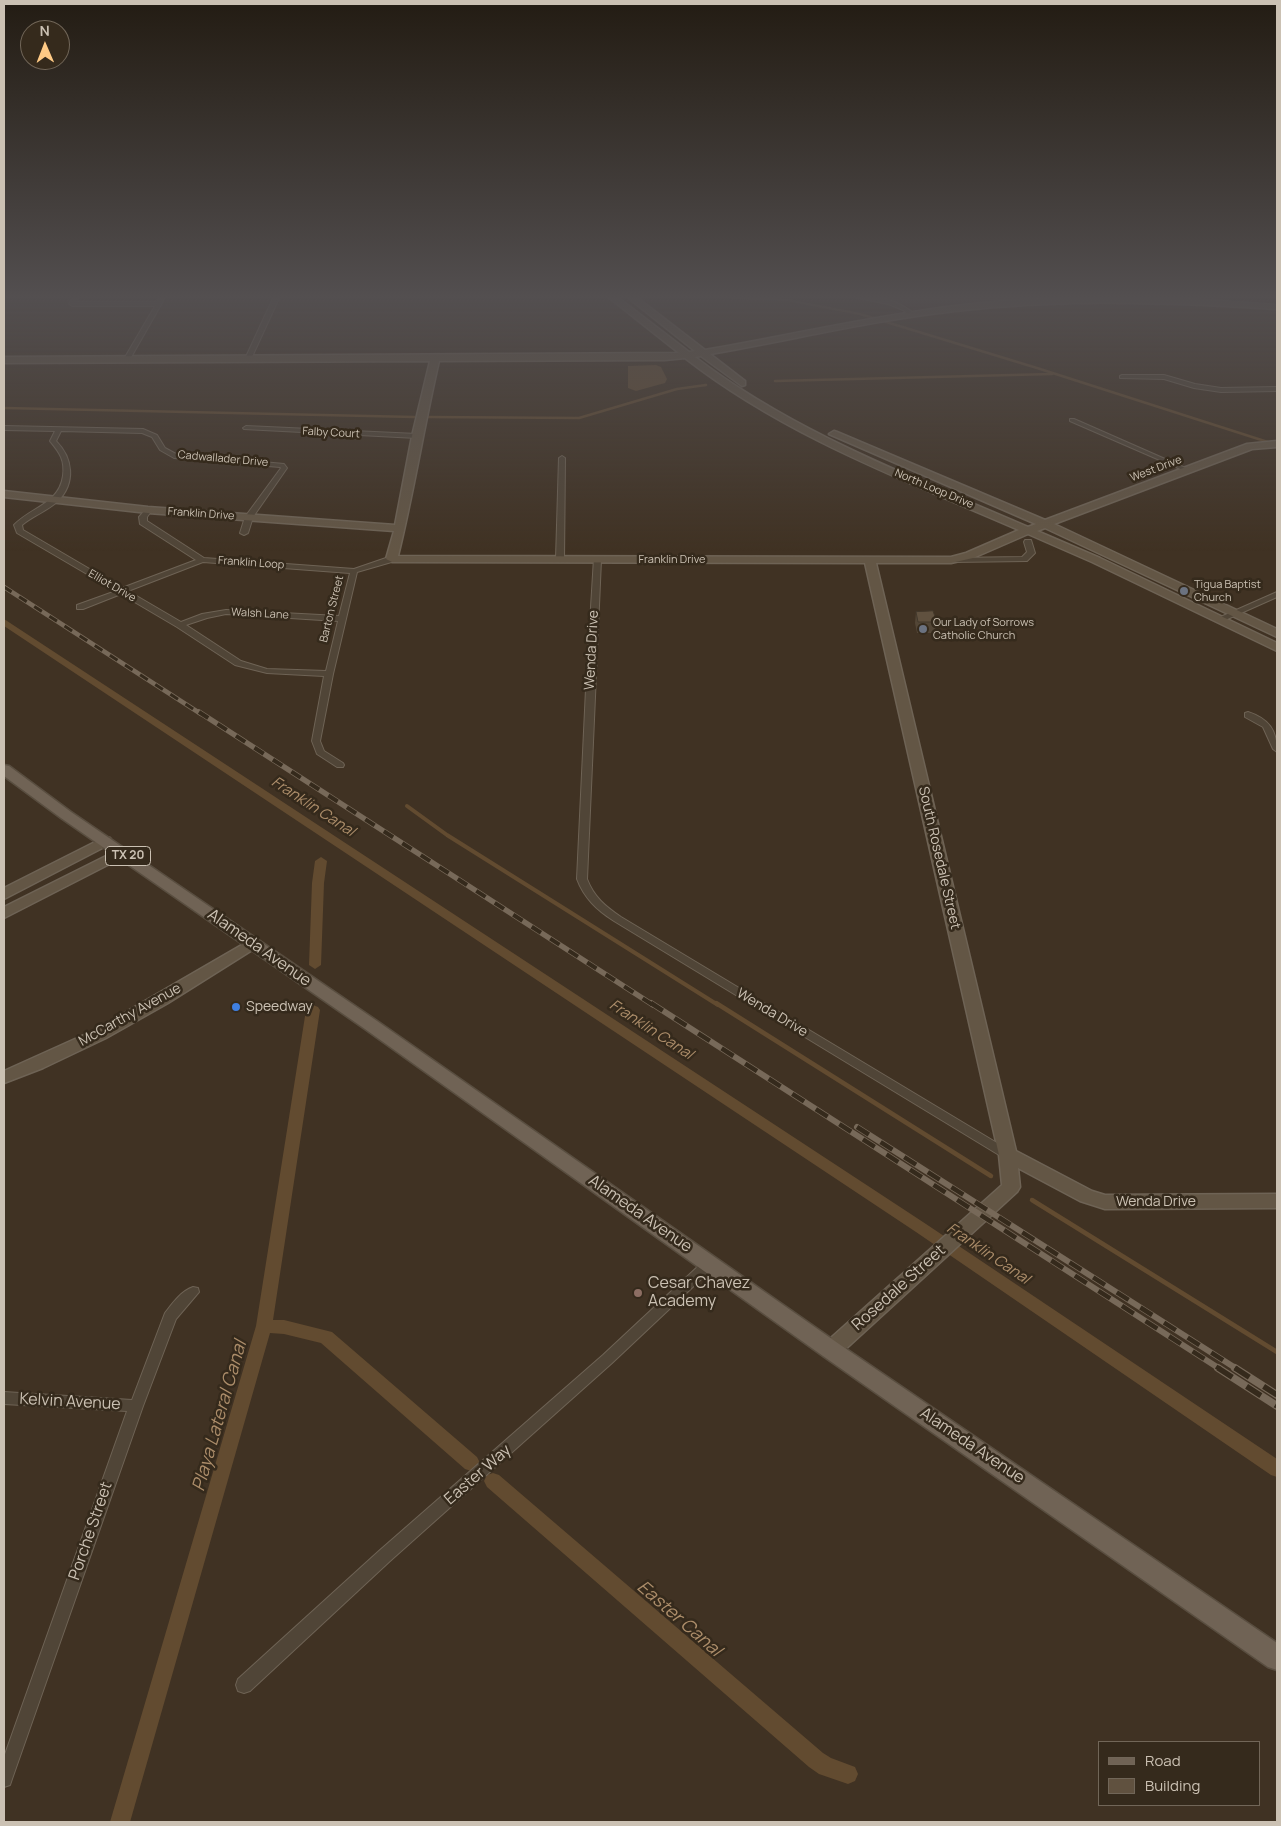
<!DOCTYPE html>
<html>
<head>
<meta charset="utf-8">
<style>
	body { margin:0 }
	#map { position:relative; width:1281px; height:1826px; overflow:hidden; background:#403223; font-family:Manrope,sans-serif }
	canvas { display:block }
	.frame { position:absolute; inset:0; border:5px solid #cbc1b3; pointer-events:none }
	.legend { position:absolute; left:1098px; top:1741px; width:162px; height:65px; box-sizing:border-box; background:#352a1c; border:1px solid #716658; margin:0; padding:6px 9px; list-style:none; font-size:15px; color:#cbc1b3 }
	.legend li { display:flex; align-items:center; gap:10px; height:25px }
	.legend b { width:25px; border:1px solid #716658 }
	.north { position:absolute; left:20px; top:20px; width:50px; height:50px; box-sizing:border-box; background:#352a1c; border:1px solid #716658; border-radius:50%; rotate:359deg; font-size:14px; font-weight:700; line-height:20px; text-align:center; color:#cbc1b3 }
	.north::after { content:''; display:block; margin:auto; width:18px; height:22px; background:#ffca85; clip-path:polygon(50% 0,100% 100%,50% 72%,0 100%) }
</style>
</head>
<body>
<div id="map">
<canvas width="1281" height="1826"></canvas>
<div class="frame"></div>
<ul class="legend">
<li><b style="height:6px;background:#706355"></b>Road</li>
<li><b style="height:14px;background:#60513f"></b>Building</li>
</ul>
<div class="north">N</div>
</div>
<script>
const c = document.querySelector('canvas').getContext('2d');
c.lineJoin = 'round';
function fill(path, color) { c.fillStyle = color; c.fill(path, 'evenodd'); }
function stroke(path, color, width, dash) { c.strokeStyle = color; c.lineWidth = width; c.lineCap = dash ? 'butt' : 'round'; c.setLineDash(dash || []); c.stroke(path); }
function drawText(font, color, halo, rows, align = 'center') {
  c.font = font + ' Manrope,sans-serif'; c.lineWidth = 5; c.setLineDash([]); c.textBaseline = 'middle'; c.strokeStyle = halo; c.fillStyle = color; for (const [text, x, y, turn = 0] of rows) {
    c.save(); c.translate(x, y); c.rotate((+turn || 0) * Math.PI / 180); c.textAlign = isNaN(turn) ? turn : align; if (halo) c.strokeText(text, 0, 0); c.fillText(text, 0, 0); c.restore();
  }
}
fill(new Path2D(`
	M858,296H1213L1222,299L1131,298L1044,299L991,302L915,310L897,302Z`), '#412725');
fill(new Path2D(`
	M656,365L661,367L667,379L665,383L636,391L628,388V366Z`), '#624b30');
stroke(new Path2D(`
	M703,296L787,300L860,314L1037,368L1277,445
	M775,381L1052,374
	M4,408L414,417
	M427,417L579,418L677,389L706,385`), '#624b30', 2.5);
stroke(new Path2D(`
	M407,806L447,835L718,1005`), '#624b30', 4);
stroke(new Path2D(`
	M716,1003L991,1176
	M1032,1200L1277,1352`), '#624b30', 4.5);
fill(new Path2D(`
	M4,619L926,1224L1277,1459V1477L1271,1475L916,1232L4,626Z
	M321,857L327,861L324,883L321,965L315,969L309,965L312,883L315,861Z
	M313,1005L318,1007L320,1010L273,1320H284L332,1332L477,1457L480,1463L477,1469L471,1471L465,1469L321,1343L284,1334L270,1333L130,1822H110L256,1326L306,1010L308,1007Z
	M493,1473L499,1475L823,1753L831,1758L855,1767L858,1774L855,1781L848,1784L819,1774L809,1767L487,1487L484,1481L487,1475Z`), '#624b30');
const street = new Path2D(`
	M73,296H79L76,302H157L160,296H166L130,359L127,361L124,359L155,306H72L69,304Z
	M274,296H280L251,359L246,360L245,359Z
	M848,296C870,295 897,298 914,314L909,315L903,310L888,304Z
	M1122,375H1164L1195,384L1221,388L1277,387V391L1221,392L1194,388L1164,379L1120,378V376Z
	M1070,419H1074L1190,470L1185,471L1070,421Z
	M4,426L143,429L157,435L165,448L176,454L284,464L287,468L253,517L248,533L244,535L240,533L245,517L281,468L280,467L174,458L160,450L152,437L142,433L61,431L56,441C73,458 76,483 58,501C47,511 33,516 22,525L23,530L122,588L196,560L140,524L139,517L146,509L148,508L152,510L147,517V521L204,558L354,569L389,557H395V561L357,572L333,674L320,741L324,751L343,763L344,765L343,767H337L317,754L312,741L324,676L267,673L235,665L177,627L121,594L83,609H77V605L116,591L17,533L14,525C31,507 59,504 63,476C65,460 60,453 50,441L55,431L4,430ZM203,562L350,573L339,616L226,610L202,614L181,622L128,591ZM226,614L338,621L326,671L267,669L241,661L186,625L207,618Z
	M246,426L417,434L420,436L417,438L244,429L243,428Z
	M562,456L565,458L564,559L560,561L556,559L559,458Z
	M1025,540H1031L1035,553L1027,561L952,562L948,560L952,558L1022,557L1027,552L1024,542Z
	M594,558H600L601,560L587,879C594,897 605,906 621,917L1012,1152L1014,1155L1012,1158L1008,1159L1004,1158L614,921C597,910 584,898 577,879L586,689Z
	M1277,592V597L1223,621H1217L1216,619Z
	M1248,712C1269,719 1277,730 1277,752L1273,749L1263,727L1245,717V713Z
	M710,1258L714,1259L716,1263L714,1267L612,1363L390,1561L250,1691L244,1693L238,1691L236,1685L238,1679L379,1551L603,1355L706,1259Z
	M193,1287L198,1288L199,1292L176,1319L143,1406L12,1779L10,1785L4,1787V1757L127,1411L4,1404V1392L132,1400L165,1313C172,1304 181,1291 193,1287Z`);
const secondary = new Path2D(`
	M607,296H616L689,352L695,351L626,296H635L705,350C788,336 871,316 955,306C1062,293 1170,296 1277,305V309C1170,302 1063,299 956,311C873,320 792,340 710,354L745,381V385L742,386L701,356L695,357C794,433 913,477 1028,527L1036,524L829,434L834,431L837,432L1045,520L1247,444L1277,441V447L1252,449L1054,524L1277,629V637L1045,528L1037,531L1100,558L1277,643V651L1092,562L1028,534L973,558L951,563H876L1016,1151L1092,1191L1105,1195L1277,1194V1208L1105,1209L1080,1201L1018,1168L1020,1187L1017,1192L838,1356L831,1358L824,1356L821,1350L824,1344L1002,1185L999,1155L865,563L392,562L386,559L394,531L148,513L4,497V491L148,507L395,525L412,436L430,361L4,363V357L679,353ZM685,358C785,436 904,480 1019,530L966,553L951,557L398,556C414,491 424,426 439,361L665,360Z
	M105,837L110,838L112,841L110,844L4,899V888Z
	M122,848L127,849L129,852L127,855L4,918V907Z
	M252,939L257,941L260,944L257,947L168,1003L106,1038L43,1068L4,1083V1071L95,1030Z`);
const primary = new Path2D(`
	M4,765L9,766L71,812L377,1021L839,1344L1277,1643V1670L1268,1667L823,1356L365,1029L61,818L4,776Z`);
stroke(street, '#6e6355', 2);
stroke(secondary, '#6e6355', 3);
stroke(primary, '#594e40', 3);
fill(street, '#504537');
fill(secondary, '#635645');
fill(primary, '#706355');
const railFar3 = new Path2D(`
	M4,587L201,714`);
const railFar2 = new Path2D(`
	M199,712L653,1005`);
const railFar1 = new Path2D(`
	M651,1003L1220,1369
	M857,1127L1237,1369`);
const rail = new Path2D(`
	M1218,1368L1277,1406
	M1235,1368L1277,1395`);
stroke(railFar3, '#776959', 4.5);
stroke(railFar2, '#776959', 5.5);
stroke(railFar1, '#776959', 6);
stroke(rail, '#776959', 8);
stroke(railFar3, '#352a1c', 3, [9]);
stroke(railFar2, '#352a1c', 4, [11]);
stroke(railFar1, '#352a1c', 4.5, [14]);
stroke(rail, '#352a1c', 5.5, [17]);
fill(new Path2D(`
	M916,612L937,622L935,633H917L915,623Z`), '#534636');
const building = new Path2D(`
	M933,611L937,622H918L916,612Z`);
fill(building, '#60513f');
stroke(building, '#43392c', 1);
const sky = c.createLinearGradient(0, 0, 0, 551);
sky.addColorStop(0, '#231c13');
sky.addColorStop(0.54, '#534f50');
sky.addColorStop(1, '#534f5000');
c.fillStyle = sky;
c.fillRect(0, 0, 1281, 551);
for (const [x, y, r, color] of [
	[1184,591,5,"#6b7280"],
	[923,629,5,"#6b7280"],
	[236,1007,5,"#3f7fe0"],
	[638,1293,5,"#8d6e63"]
]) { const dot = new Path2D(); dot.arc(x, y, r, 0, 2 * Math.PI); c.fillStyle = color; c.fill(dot); stroke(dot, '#352a1c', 2); }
drawText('11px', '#cbc1b3', '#352a1c', [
	["Falby Court",331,433,3],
	["Cadwallader Drive",223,459,5],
	["West Drive",1156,469,-21],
	["North Loop Drive",934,489,23],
	["Franklin Drive",201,514,4],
	["Franklin Drive",672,560],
	["Franklin Loop",251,563,4],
	["Elliot Drive",112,586,30],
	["Barton Street",332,609,-76],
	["Walsh Lane",260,614,3]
]);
drawText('11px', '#cbc1b3', '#352a1c', [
	["Tigua Baptist",1194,585],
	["Church",1194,598],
	["Our Lady of Sorrows",933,623],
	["Catholic Church",933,636]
], 'left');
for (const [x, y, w] of [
	[128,856,45]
]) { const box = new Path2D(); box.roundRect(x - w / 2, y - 9.5, w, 19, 4); c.fillStyle = '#352a1c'; c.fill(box); stroke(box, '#cbc1b3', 1); }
drawText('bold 12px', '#cbc1b3', null, [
	["TX 20",128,856]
]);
drawText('14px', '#cbc1b3', '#352a1c', [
	["Wenda Drive",592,650,-87],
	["South Rosedale Street",939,858,77],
	["Wenda Drive",772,1013,31],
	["McCarthy Avenue",130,1015,-29],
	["Wenda Drive",1156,1202]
]);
drawText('14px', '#cbc1b3', '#352a1c', [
	["Speedway",246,1007]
], 'left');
drawText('italic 15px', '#ac8d6a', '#352a1c', [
	["Franklin Canal",313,807,33],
	["Franklin Canal",651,1030,33],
	["Franklin Canal",988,1254,34]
]);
drawText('16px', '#cbc1b3', '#352a1c', [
	["Alameda Avenue",259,948,35],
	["Alameda Avenue",640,1214,35],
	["Rosedale Street",899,1288,-42],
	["Kelvin Avenue",70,1402,3],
	["Alameda Avenue",972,1446,34],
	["Easter Way",478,1475,-41],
	["Porche Street",91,1531,-71]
]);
drawText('16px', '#cbc1b3', '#352a1c', [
	["Cesar Chavez",648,1284],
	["Academy",648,1302]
], 'left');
drawText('italic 18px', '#ac8d6a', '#352a1c', [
	["Playa Lateral Canal",220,1416,-74],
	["Easter Canal",679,1619,41]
]);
</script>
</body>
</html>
